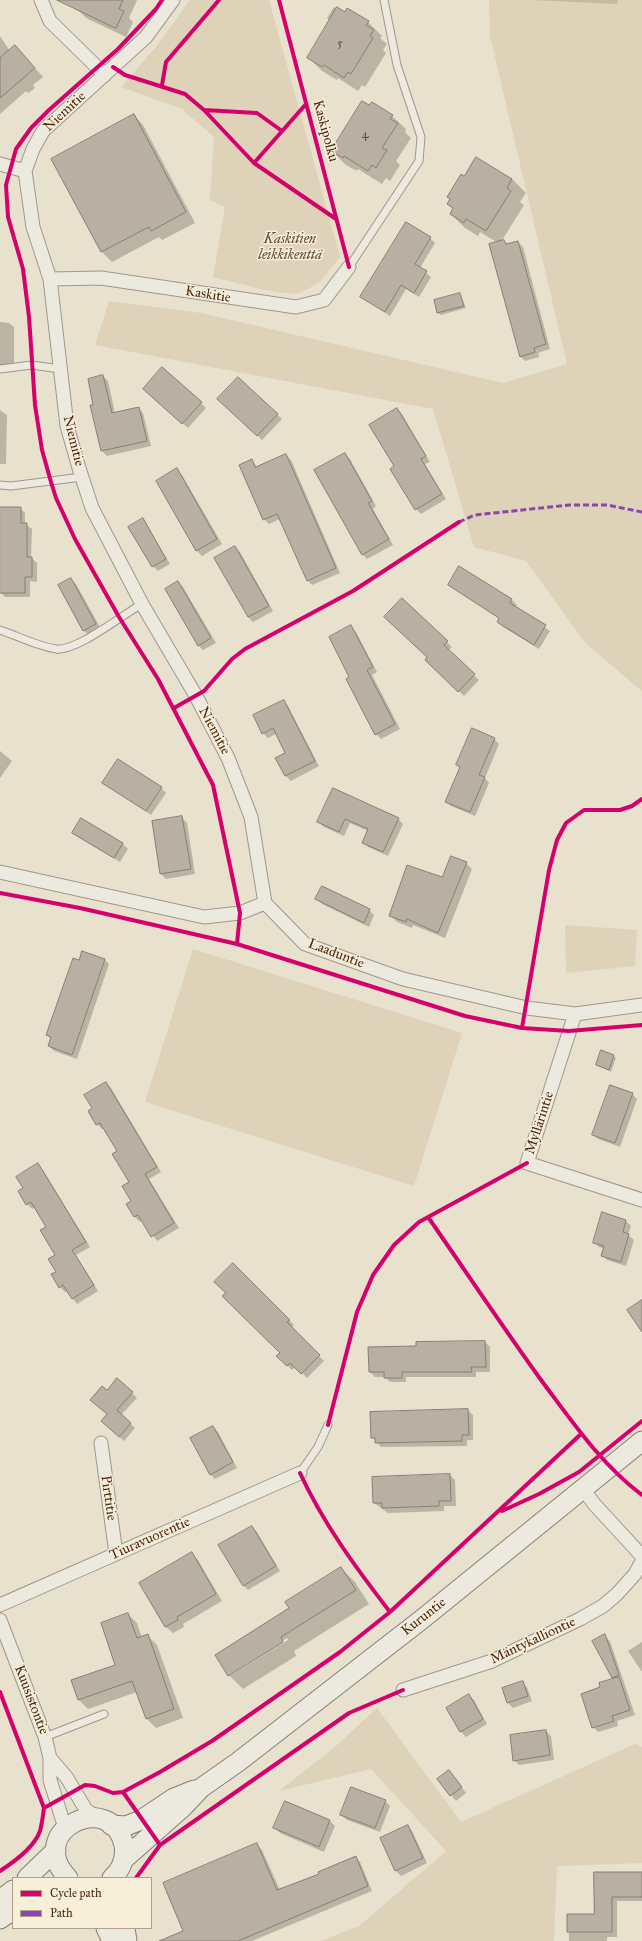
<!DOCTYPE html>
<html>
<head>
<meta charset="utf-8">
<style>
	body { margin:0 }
	#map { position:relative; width:642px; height:1941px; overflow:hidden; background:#e8e1ce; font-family:"IM FELL Great Primer",serif }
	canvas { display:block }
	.legend { position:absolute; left:12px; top:1877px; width:140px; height:52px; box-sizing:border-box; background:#f7efd8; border:1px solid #b29f8b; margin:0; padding:5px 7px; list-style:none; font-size:12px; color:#4a2717 }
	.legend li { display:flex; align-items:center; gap:8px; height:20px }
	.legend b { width:20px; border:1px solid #b29f8b }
</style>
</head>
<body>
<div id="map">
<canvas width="642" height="1941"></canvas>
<ul class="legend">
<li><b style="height:5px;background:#d6006c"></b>Cycle path</li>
<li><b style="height:5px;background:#8e44ad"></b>Path</li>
</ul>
</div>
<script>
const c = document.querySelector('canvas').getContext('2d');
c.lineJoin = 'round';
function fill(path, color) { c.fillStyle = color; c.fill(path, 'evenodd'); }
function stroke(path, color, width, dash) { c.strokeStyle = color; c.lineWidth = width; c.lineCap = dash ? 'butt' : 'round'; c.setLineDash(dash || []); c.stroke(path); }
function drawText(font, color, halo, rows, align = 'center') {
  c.font = font + ' "IM FELL Great Primer",serif'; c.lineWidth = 3; c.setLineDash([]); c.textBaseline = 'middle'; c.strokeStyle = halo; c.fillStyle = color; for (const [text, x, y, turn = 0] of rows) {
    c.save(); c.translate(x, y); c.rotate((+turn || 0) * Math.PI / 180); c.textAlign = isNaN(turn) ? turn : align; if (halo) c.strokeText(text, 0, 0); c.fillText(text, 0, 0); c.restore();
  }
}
fill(new Path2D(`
	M190,0H269L340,257L319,283L297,294L269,291L213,277L225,207L210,200L214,137L182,109L121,87L156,47Z
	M489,0H642V691L586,644L526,561L474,547L433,409L95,345L109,301L201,313L503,383L567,364L490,36Z
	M565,925L637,930L635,966L566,973Z
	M193,949L462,1033L414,1186L145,1102Z
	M377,1708L461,1822L635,1744L642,1747V1863L557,1866L554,1941H321L359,1926L446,1851L371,1769L279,1791L335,1747Z`), '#ded2b8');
fill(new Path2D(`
	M530,0H618L617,4Z`), '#c7b89e');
fill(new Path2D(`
	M80,0H137L129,18L133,22L126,37L86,18L76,8Z
	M334,7L345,13L368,22L382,36L380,38L387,44L383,50L386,53L365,87L362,85L358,91L338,78L337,80L322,71L308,57L330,21L327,18Z
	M0,36L10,51L15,46L43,77L33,85L35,88L28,93L26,91L0,114Z
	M134,115L143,125L195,223L162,240L159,237L112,262L102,252L53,159Z
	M392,116L406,129L405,132L411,138L396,161L400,165L390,181L386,178L382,184L358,169L357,171L346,165L332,151Z
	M477,158L512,179L526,193L520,202L524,205L501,242L504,241L508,245L518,242L523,247L550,349L538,353L539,357L525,361L520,356L498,243L480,232L478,236L465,228L451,214L454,210L448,204Z
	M430,238L435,243L420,268L431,277L419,297L406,289L390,316L361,296Z
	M460,294L466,308L441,315L438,313L435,301Z
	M0,322L9,323L14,327V367H2L0,373Z
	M0,376V410L7,415L6,464H0Z
	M103,376L108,381L115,413L138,408L143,413L151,446L107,456L102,451L91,406L95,405Z
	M239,378L282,419L262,440L219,399Z
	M149,393L201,403L206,408L188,428Z
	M397,409L402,414L430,462L425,464L446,499L421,514L416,509L395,467Z
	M345,454L350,459L376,506L373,509L393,545L367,559L362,554Z
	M286,455L291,460L340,573L312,585L307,580L280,519L269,524L264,519L252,460L257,467Z
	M177,470L182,475L222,544L202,556L197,551L158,481Z
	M0,508H20L25,513V524L32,529L31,557L37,563V582L30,581V597H5L0,592Z
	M142,520L147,525L170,564L158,571L153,566Z
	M235,547L240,552L273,611L253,622L248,617Z
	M460,568L512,600L517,605L515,607L550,631L539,649L503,627L498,622L500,619L449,585Z
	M71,579L76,584L101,629L89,635L84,631L59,586Z
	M178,582L183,587L216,643L203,650L198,645Z
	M402,600L452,647L448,650L479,680L464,696L426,660L428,658Z
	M351,627L356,632L377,672L372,675L400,729L381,739L376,734L351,678Z
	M283,701L288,706L319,766L291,781L286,776L277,758L286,754L276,734L268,738L263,733Z
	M494,739L499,744L485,778L489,783L475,816L451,806L446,801L461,768L457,764Z
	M0,751L12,761L0,778Z
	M104,783L161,788L166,793L151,815Z
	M333,790L398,819L403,824L388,856L368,847L363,842L368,831L350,823L344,836L324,827L319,822Z
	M182,818L187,823L195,874L166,879L161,874Z
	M81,819L123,844L128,849L120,862L78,837L73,832Z
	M466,863L472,869L445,938L413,925L412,928L397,922L391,916Z
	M317,899L369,910L374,915L369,927L322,904Z
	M104,959L109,964L77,1059L54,1051L49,1046L51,1039L47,1035L80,961Z
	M614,1056L616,1058L611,1072L597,1065Z
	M106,1083L111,1088L161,1172L149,1179L179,1228L157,1241L142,1220L140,1222L135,1217L127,1204L132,1201L130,1182L118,1152L104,1128L102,1129L97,1124L93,1108Z
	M632,1094L637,1099L620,1147L598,1139L593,1134Z
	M38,1165L43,1170L90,1247L76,1255L98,1291L77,1304L67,1291L65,1292L60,1287L56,1256L47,1227L35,1207L32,1209L27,1204L24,1188Z
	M603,1213L626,1221L631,1226L628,1235L634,1240L626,1266L607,1260L602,1255L604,1249L599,1247L594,1242Z
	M233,1264L294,1325L291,1328L324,1361L307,1378L296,1367L292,1370L278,1356L281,1353Z
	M485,1342L490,1347V1372H476V1377H406V1382H390L385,1377H375L370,1372L417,1347Z
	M107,1391L132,1393L137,1398L121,1415L135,1428L124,1441L107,1426Z
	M468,1410L473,1415V1440H467V1446L381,1447L372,1437Z
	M213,1427L218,1432L237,1468L215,1479L210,1474Z
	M450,1475L455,1480L456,1506H444V1511L388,1513L374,1503Z
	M252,1527L257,1532L280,1571L248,1590L243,1585Z
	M192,1554L198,1560L222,1601L183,1624L184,1627L173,1633L166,1627L141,1584Z
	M341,1568L355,1582L369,1604L294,1651L296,1656L243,1689L229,1675L217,1655L291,1609ZM287,1638L288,1640L231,1675V1673Z
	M128,1614L137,1623L142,1638L148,1636L157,1645L183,1718L156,1728L147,1719L137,1692L88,1709L79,1700L72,1681L116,1665Z
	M605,1636L610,1641L635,1715L617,1721L618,1726L598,1732L593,1727L601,1688L614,1679L594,1642Z
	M642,1642V1672L628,1651Z
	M522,1683L527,1687L532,1701L513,1708L508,1703L503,1689Z
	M469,1696L474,1700L487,1724L466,1737L461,1732L447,1708Z
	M546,1731L551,1736L554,1760L519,1765L514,1760Z
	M449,1771L466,1793L456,1801L438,1779Z
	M385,1801L390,1806L380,1832L347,1820L342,1815Z
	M330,1821L335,1826L324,1852L280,1833L275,1828Z
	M408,1826L412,1831L427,1863L401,1876L396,1871L381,1838Z
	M257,1845L262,1850L280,1890L321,1874L355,1857L360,1862L372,1891L252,1941H170L184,1931Z
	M595,1873H642V1901H617V1937H607V1941H569L568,1915H595Z`), '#0003');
const building = new Path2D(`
	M57,0H123L119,9L124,11L116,28Z
	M337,7L345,12L347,8L369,21L366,25L374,30L370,36L373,38L351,74L348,72L344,78L324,65L322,67L307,58Z
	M15,45L35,68L0,98V58Z
	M362,101L369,105L372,102L393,115L390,119L398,123L382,148L387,150L376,168L372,165L368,171L344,156L343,158L331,151Z
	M134,114L186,212L151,231L149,227L101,252L51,159Z
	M476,157L512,179L507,188L511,191L486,231L466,219L464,223L450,214L453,208L447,204L450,199L447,197L461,174L464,176Z
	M406,222L431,237L415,264L427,271L414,293L401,285L385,312L360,297Z
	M504,240L506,244L518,241L546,344L534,348L535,352L520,357L489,244Z
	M460,293L464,306L437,313L434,300Z
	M162,367L202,402L182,424L143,389Z
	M103,375L112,413L139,407L147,441L101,451L90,405H93L88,379Z
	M238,377L278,414L257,436L217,399Z
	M397,408L426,456L421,459L442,494L415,510L390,469L394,466L369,425Z
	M345,453L372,501L368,503L389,539L362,555L314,470Z
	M286,454L336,568L307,581L277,514L263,520L239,465L252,459L255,467Z
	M177,468L217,539L196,551L156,481Z
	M0,507H21V523H27V557H32V577H25V593H0Z
	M143,518L166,559L152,567L128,527Z
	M235,546L269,606L248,617L214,558Z
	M459,566L512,599L510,603L546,625L534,645L497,622L499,618L448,585Z
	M71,578L96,624L83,631L58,585Z
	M178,581L211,638L198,646L165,589Z
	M402,598L448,641L444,645L475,674L458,692L425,660L427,657L384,617Z
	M351,625L373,667L367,670L395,724L375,735L346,679L349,677L329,637Z
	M284,700L315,761L285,776L275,758L285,753L273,728L262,734L253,715Z
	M472,728L495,738L479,775L485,777L470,812L445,802L460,767L456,765Z
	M118,759L162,787L146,811L102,783Z
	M333,788L399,818L383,852L362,843L368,829L345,819L339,832L317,822Z
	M182,816L191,869L160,874L152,821Z
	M81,818L123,843L114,858L72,833Z
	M451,856L467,862L438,933L407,919L406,922L389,916L407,865L442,877Z
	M322,886L370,909L364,923L315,899Z
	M82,951L105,959L72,1055L48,1046L51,1037L46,1035L73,958L79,960Z
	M601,1050L614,1055L609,1070L596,1065Z
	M106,1082L157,1167L145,1174L174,1223L151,1237L138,1215L134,1217L126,1204L131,1201L122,1186L129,1182L112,1154L117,1151L100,1123L96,1125L88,1111L92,1108L84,1095Z
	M610,1085L633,1093L615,1143L592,1135Z
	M38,1163L86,1242L72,1250L94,1285L72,1299L63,1285L59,1288L51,1274L56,1272L48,1259L55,1255L40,1230L46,1227L31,1202L26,1205L18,1191L23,1188L16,1177Z
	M602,1212L626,1220L623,1232L629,1234L621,1262L601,1256L604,1246L593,1243Z
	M233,1263L290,1320L287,1322L320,1355L301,1374L290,1363L287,1366L276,1356L280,1353L222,1296L226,1293L214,1282Z
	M642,1300V1332L627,1310Z
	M485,1341L486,1367H471L472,1372H402V1378H384V1372H369L368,1347L416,1346V1342Z
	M117,1378L133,1392L117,1410L131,1423L119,1437L101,1421L107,1414L90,1400L102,1386L107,1390Z
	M468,1409L469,1435H462V1441L375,1443V1438H371L370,1412Z
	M213,1426L233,1462L210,1475L190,1438Z
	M450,1474L451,1501H439V1506L382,1508V1503H373L372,1477Z
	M252,1526L276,1566L243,1586L218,1545Z
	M192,1552L216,1594L177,1617L178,1620L165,1627L139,1583Z
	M341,1567L356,1590L281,1637L283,1642L228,1676L215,1655L289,1608L285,1602Z
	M128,1613L137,1638L148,1634L174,1709L146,1719L132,1681L78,1700L71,1680L115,1665L101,1623Z
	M605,1634L619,1675L612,1678L592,1641Z
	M619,1677L630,1710L612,1716L614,1721L592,1728L581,1694L600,1687L599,1683Z
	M523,1681L528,1696L507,1703L502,1688Z
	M469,1694L483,1719L460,1732L446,1708Z
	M546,1730L550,1755L513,1761L510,1735Z
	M449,1770L462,1787L450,1796L437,1779Z
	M351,1787L386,1800L375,1828L340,1815Z
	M285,1801L330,1820L319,1847L273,1828Z
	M408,1825L423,1858L395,1871L380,1838Z
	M257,1843L277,1890L319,1874L318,1872L356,1856L368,1886L238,1941H159L183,1931L163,1883Z
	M594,1872H642V1897H612V1932H567V1914H594Z`);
fill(building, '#b8b1a3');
stroke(building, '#887e73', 1);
const lane = new Path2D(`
	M349,267L419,161L421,137L397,65L384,0
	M0,369L32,365L60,369
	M0,485L11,486L82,477
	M0,630C18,636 37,646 56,649C76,652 122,615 142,604
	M300,1473L318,1447L328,1425
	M45,1737L104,1714`);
const street = new Path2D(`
	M41,0L50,21L105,75
	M173,0L146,37L43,131L33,149L25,171L33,227L50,279L67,426L79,468L92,508L142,604L196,696L228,758L251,817L265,903
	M0,164L25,171
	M50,279L101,278L296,307L324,300L349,267
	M0,872L204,917L240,913L265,903L305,944L403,979L527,1008L575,1014L642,1005
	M575,1014L527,1163L642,1200
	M101,1443L116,1554
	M582,1488L595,1505L642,1556
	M0,1605L300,1473
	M0,1620L45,1737L50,1758V1780L65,1828
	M403,1690L492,1661L580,1619L603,1606L617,1594L635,1574L642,1561
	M50,1758L67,1778L86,1810L98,1818`);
const secondary = new Path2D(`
	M111,1825L126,1826L141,1820L174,1798L194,1790
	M124,1859L183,1807L201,1788L238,1762L421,1620L642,1441
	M27,1878L56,1850
	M68,1878C23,1831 111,1788 124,1845C126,1858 121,1870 112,1878
	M0,1900L13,1890
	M0,1919L13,1910
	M106,1928L112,1941
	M125,1928L127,1941`);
stroke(lane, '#9f978a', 9);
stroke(street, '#9f978a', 15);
stroke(secondary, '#887e73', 21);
stroke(lane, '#ece9df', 7);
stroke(street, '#ece9df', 13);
stroke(secondary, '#ece9df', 19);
stroke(new Path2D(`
	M459,522L475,515L569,505H607L642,512`), '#8e44ad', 3, [6, 3]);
stroke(new Path2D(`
	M162,0L156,9L118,49L49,110L31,128L16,149L6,185L8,217L23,269L29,317L35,405L42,450L51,482L56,498L75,539L119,617L158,679L213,785L240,913L237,944
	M279,0L349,267
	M113,67L125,75L185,94L204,110L254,163L336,219
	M162,85L166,62L219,0
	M204,110L257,113L282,131
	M254,163L306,104
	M174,708L204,691L232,659L245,649L353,591L459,522
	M0,893L80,908L237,944L465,1016L522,1028L569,1031L642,1025
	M522,1028L549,870L557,840L566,823L584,810H620L632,806L642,799
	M428,1217C467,1273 504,1329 544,1384C574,1424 602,1465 642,1495
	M328,1425L357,1312L373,1275L394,1245L419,1222L527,1163
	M300,1473C323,1523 356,1568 390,1612
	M502,1511L539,1494L579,1472L642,1421
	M0,1692L44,1808
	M123,1792L160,1845
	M0,1871C14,1862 34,1848 40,1831C42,1824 43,1815 44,1808L85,1785L95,1786L113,1793L123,1792L160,1772L212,1741L340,1652L390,1612L581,1434
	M136,1878L160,1845L349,1713L403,1690`), '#d6006c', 4);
drawText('12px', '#664a3a', null, [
	["5",340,44],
	["4",365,135]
]);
drawText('14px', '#4a2717', '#f7efd8', [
	["Niemitie",65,112,-43],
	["Kaskipolku",325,131,75],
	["Kaskitie",208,295,9],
	["Niemitie",73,441,76],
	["Niemitie",214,731,62],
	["Laaduntie",336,954,21],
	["Myllärintie",540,1123,-72],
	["Pirttitie",108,1498,82],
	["Tiuravuorentie",150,1539,-24],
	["Kuruntie",424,1617,-38],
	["Mäntykalliontie",533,1641,-25],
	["Kuusistontie",31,1700,69]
]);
drawText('italic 14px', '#664734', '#f7efd8', [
	["Kaskitien",290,240],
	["leikkikenttä",290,256]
]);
</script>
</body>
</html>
